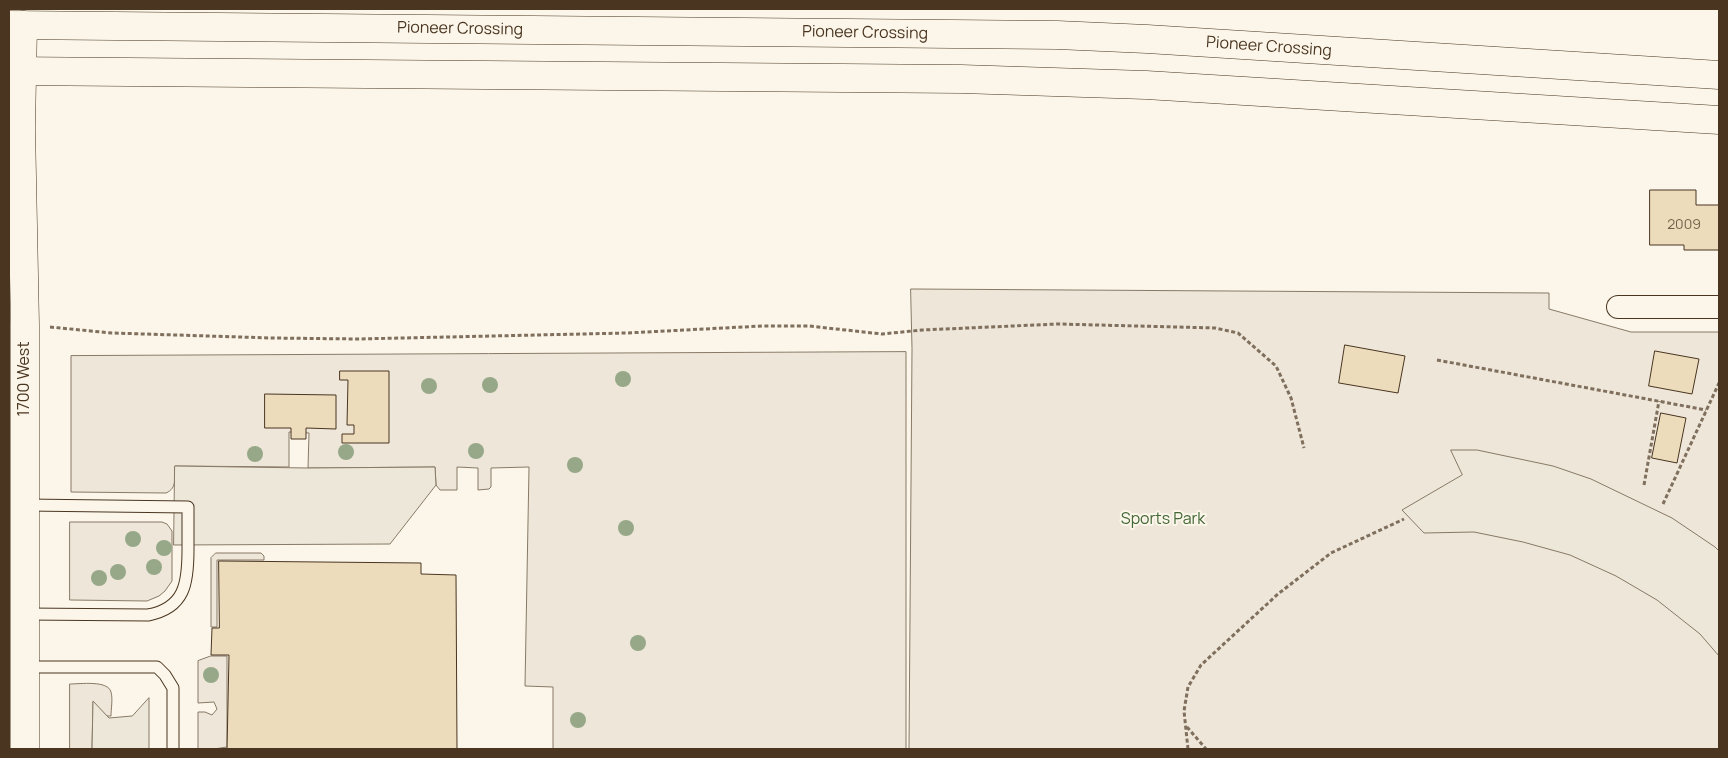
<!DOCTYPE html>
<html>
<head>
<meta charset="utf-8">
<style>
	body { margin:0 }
	#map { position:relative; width:1728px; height:758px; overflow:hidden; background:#fbf6e9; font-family:Manrope,sans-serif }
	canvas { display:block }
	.frame { position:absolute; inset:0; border:10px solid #4a3520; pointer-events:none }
</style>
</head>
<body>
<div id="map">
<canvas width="1728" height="758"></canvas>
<div class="frame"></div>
</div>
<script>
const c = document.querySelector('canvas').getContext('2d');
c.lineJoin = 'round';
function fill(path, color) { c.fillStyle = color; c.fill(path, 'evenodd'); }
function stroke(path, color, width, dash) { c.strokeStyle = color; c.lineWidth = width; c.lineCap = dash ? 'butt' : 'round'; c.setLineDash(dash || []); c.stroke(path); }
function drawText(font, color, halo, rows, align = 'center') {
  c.font = font + ' Manrope,sans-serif'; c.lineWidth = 4; c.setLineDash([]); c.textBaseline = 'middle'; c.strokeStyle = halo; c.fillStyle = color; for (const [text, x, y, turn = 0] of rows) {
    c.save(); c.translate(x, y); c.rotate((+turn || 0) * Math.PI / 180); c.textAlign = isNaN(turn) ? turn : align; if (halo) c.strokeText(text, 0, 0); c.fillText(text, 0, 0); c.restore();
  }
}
const green = new Path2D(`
	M911,289L1549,293V309L1631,332H1719V749H909L912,349Z
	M906,352V749H553V687L525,686L529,467L491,468V487L489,489L478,490V468L457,467V490H440L436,485L435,467L308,468L309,433L289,432V467L175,466C174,476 178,488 166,493L71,492V356Z
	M70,522H162L167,524L172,531V581L165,591L159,596L147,601L70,600Z
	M216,553H261L264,556V560H217V627H211V558Z
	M211,656H227V747L214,749H198V712H205L212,715L217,709L214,702L198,703V661Z
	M70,684C80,684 108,680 111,692C113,699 111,709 111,716H107L93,702L92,749H70Z`);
fill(green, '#ede6d9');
stroke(green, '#887966', 1);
const parking = new Path2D(`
	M1451,450H1477L1553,466L1591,479L1672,518L1715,547L1719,551V656L1700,634L1657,600L1616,576L1570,555L1523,542L1474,532L1424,533L1402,510L1462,475Z
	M175,466L308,468L435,467L436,485L390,544L174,545Z
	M149,698V749H92L93,701L109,718L132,716Z`);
fill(parking, '#ede7d9');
stroke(parking, '#887966', 1);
const building = new Path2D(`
	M1650,190H1696V205H1719V250H1684V245H1650Z
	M1345,345L1405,356L1398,393L1339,383Z
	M1655,351L1699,359L1692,394L1649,386Z
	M340,371H389V443H342V434H354V425H347L348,380H340Z
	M265,394L336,395V429L306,428V439H291V428H265Z
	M1661,413L1686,418L1677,463L1652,458Z
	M219,561L421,563V574L456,575L457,749H227L229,655H211L212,628H219Z`);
fill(building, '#ecdcbc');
stroke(building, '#4a3520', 1);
const service = new Path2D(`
	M26,614L148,615C185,608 188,583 188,550C188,536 188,521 188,507L26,505
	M25,667H157L165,675L173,688V749`);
const minor = new Path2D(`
	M1618,307H1719`);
const tertiary = new Path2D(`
	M23,25L21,128L25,325V749`);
const trunk = new Path2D(`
	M9,25L1057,35L1147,39L1719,75
	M9,71L961,79L1146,85L1719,120`);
stroke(service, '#4a3520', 13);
stroke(minor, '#4a3520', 24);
stroke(tertiary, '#4a3520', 29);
stroke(trunk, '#4a3520', 29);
stroke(new Path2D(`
	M50,327L112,333L272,338L357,339L627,333L762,326H809L882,334L922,330L1058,324L1215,328L1238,333L1276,366L1291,398L1304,448
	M1437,360L1706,410
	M1644,485L1659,401
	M1663,504L1719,383
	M1187,727L1206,749
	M1188,749L1184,711L1188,687L1201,665L1278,594L1331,553L1404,519`), '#7f6f5c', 3, [4, 2.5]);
stroke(service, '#fbf6e9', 11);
stroke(minor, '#fbf6e9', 22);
stroke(tertiary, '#fbf6e9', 28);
stroke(trunk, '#fbf6e9', 28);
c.fillStyle = '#96a887';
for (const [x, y] of [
	[623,379],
	[490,385],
	[429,386],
	[476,451],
	[346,452],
	[255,454],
	[575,465],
	[626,528],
	[133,539],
	[164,548],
	[154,567],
	[118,572],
	[99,578],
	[638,643],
	[211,675],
	[578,720]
]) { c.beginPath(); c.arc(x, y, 8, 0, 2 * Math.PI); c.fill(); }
drawText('14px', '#725f47', null, [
	["2009",1684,225]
]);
drawText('16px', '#4a3520', '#fbf6e9', [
	["Pioneer Crossing",460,29,1],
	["Pioneer Crossing",865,33,1],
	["Pioneer Crossing",1269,47,4],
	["1700 West",25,379,-90]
]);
drawText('16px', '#436837', '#fbf6e9', [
	["Sports Park",1163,520]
]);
</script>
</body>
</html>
